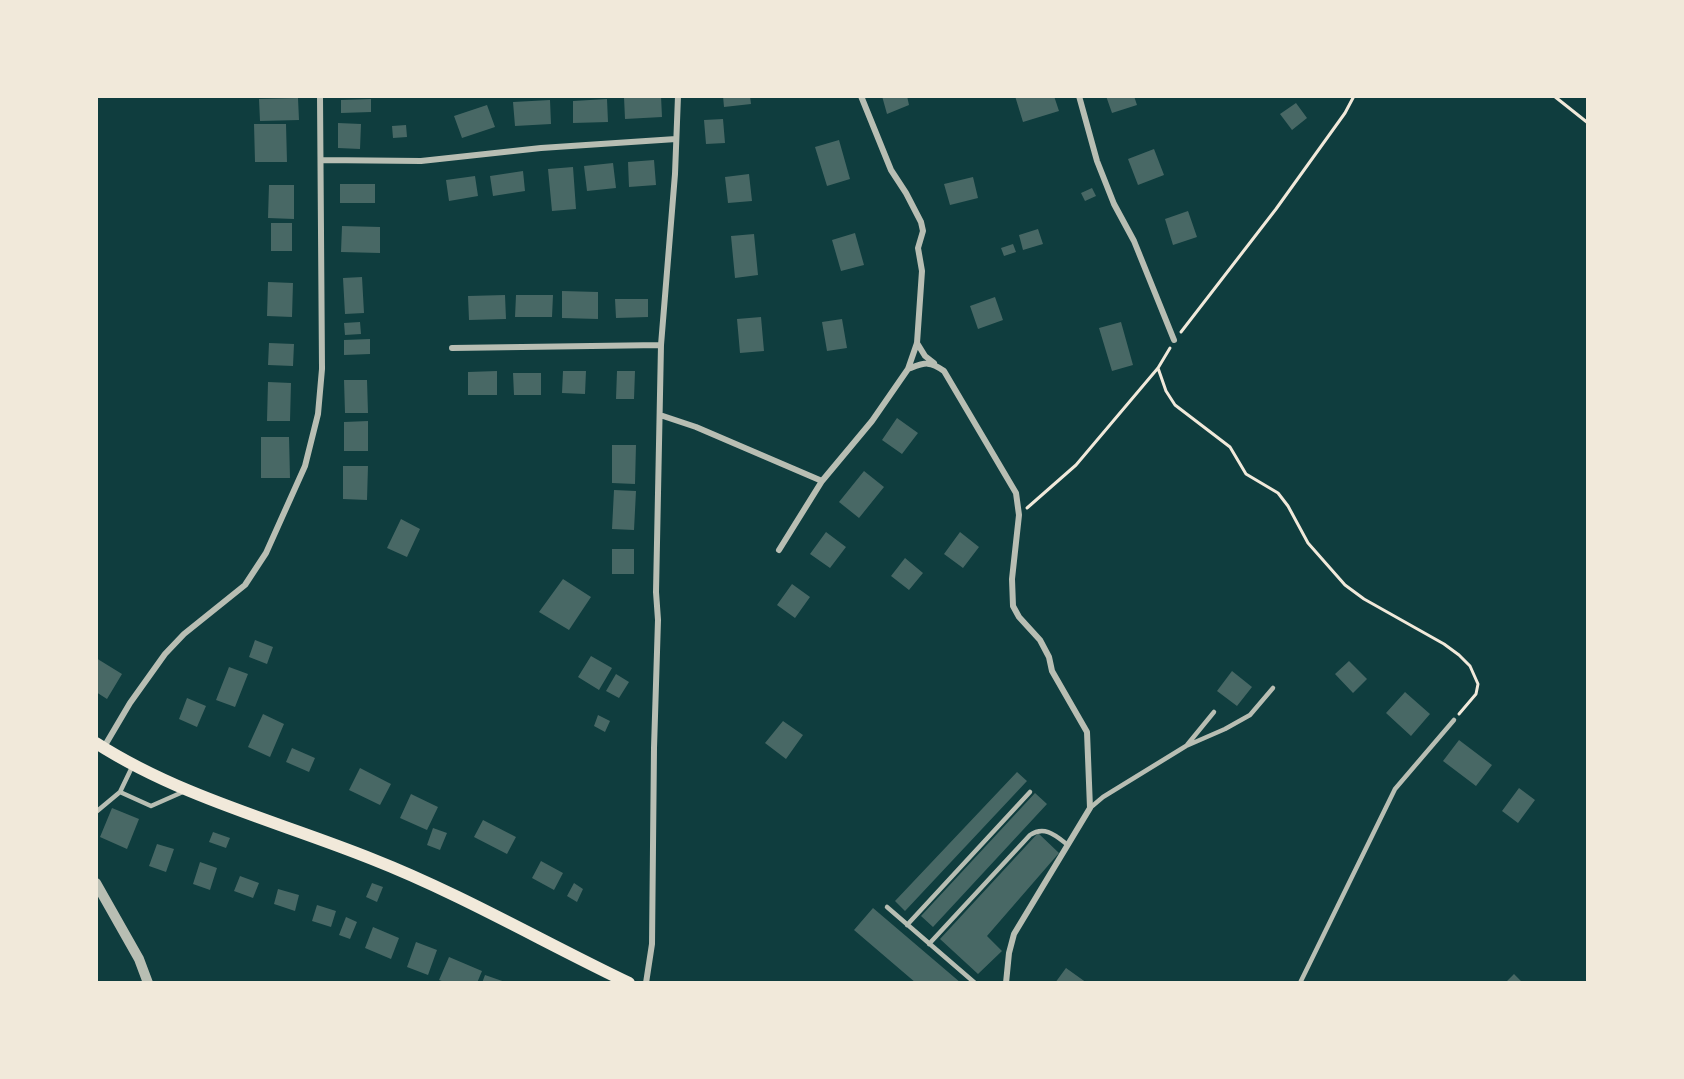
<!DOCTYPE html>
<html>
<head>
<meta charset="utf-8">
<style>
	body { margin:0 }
	#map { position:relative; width:1684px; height:1079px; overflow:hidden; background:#0f3d3e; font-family:"DM Sans",sans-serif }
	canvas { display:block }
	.frame { position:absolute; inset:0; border:98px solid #f1e9da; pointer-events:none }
</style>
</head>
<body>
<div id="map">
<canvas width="1684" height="1079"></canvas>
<div class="frame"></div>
</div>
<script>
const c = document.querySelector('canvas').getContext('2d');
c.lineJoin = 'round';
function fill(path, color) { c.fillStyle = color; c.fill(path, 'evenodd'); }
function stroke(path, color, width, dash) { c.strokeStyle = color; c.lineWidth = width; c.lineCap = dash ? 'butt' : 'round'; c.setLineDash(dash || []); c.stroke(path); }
fill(new Path2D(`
	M645,96H661L662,117L625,119L624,97Z
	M723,96H750L751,104L724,107Z
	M882,96H907L909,105L887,114Z
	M1015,96H1054L1059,111L1023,122Z
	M1106,96H1134L1137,105L1112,113Z
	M298,98L299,120L260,121L259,99Z
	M371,99V112L341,113V100Z
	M607,99L608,122L573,123V101Z
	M550,100L551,124L515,126L513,102Z
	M1296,103L1307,118L1292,130L1280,114Z
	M487,105L495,127L462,138L454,116Z
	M723,119L725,143L706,144L704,120Z
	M338,123L361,124L360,149L338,148Z
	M254,124H286L287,162H255Z
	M406,125L407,137L393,138L392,126Z
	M839,140L850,179L827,186L815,147Z
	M1154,149L1164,175L1138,185L1128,159Z
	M654,160L656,185L629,187L628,162Z
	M613,163L616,188L587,191L584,166Z
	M573,167L576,209L552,211L548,169Z
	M523,171L525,191L493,196L490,176Z
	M749,174L752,201L728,203L725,177Z
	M475,176L478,196L449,201L446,180Z
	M973,177L978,198L950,205L944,184Z
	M340,184H375V203H340Z
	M269,185H294V219L268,218Z
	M1092,188L1096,196L1085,201L1081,193Z
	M1188,211L1197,237L1173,245L1165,219Z
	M271,223H292V251H271Z
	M342,226L380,227V253L341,252Z
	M1038,229L1043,244L1023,250L1019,235Z
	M855,233L864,265L841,271L832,240Z
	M754,234L758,275L735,278L731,236Z
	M1013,244L1016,252L1004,256L1001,248Z
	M362,277L364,313L345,314L343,278Z
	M268,282L293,283L292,317L267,316Z
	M562,291L598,292V319L562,318Z
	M505,295L506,319L469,320L468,296Z
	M516,295H553L552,317H515Z
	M995,297L1003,320L978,329L970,306Z
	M615,299H648V317L616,318Z
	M761,317L764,351L740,353L737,319Z
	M842,319L847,348L827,351L822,322Z
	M360,322L361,334L345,335L344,323Z
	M1121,322L1133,365L1112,371L1099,328Z
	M370,339V354L344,355V340Z
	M269,343L294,344L293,366L268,365Z
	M497,371V395H468V372Z
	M563,371H586L585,394L562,393Z
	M617,371H635L634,399H616Z
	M513,373H541V395H514Z
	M344,380H367L368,413H345Z
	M268,382L291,383L290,421H267Z
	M897,418L918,433L902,454L882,440Z
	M368,421V451H344V422Z
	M261,437H289L290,478H261Z
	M612,445H636L635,484L612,483Z
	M343,466H368L367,500L343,499Z
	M864,471L884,487L859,518L839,502Z
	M614,490L636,491L634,530L612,529Z
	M401,519L420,529L407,557L387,548Z
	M826,532L846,547L830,568L810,554Z
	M960,532L979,547L963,568L944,554Z
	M612,549H634V574H612Z
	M905,558L923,573L909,590L891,576Z
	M563,579L591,597L569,630L539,612Z
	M792,584L810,597L795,618L777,605Z
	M255,640L273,647L267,664L249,657Z
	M591,656L612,668L599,690L578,677Z
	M96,658L122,674L107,699L96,692Z
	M1349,661L1367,679L1353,693L1335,674Z
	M229,667L248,674L235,707L216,700Z
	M1232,671L1252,687L1237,706L1217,691Z
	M616,674L629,682L619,698L606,691Z
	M1405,692L1430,714L1411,736L1386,713Z
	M187,698L206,706L197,727L179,719Z
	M263,714L284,724L270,757L248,747Z
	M598,715L610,721L605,732L594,726Z
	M783,721L803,735L786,759L765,743Z
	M1459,740L1492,765L1476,786L1443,761Z
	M292,748L315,758L309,772L286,762Z
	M360,768L391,784L380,805L349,790Z
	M1017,772L1027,781L905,911L895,901Z
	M1519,788L1535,800L1518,823L1502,811Z
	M1035,793L1047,804L933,927L921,916Z
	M411,794L438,807L427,830L400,818Z
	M112,808L139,819L127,849L100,837Z
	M483,820L516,837L507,854L474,837Z
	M433,828L447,833L440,850L427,845Z
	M213,832L230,838L226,848L209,842Z
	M1038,833L1059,853L987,936L1002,951L978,974L940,939Z
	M157,844L174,849L166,872L149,866Z
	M541,861L563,873L554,890L532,878Z
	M200,862L217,868L210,890L193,884Z
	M240,876L259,883L253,898L234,891Z
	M372,883L383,887L377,902L366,897Z
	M574,883L583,889L577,902L567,896Z
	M278,889L299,895L295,911L274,904Z
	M317,905L336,911L331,927L312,921Z
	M873,908L961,983H916L854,930Z
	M346,917L357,922L350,939L339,935Z
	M373,927L399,938L391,959L365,948Z
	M416,942L437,950L428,975L407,967Z
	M449,957L482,971L477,983H447L439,980Z
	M1066,968L1087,983H1055Z
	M1514,974L1523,983H1505Z
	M485,975L508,983H482Z`), '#486865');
stroke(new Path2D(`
	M1554,96L1588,123
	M1181,332L1276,209L1345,113L1354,96
	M1158,368L1166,391L1175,405L1230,447L1246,474L1278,493L1288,506L1308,543L1345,585L1364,599L1444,644L1459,655L1470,666L1478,684L1476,694L1459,714
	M1027,508L1076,465L1158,368L1170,348`), '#f1e9da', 3);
stroke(new Path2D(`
	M1187,745L1214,712
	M120,792L133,765
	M1090,808L1103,797L1186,746L1225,729L1250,715L1273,688
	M96,812L120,792L151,806L185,791
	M887,907L975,983
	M907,925L1030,792
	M929,944L1030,835C1045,825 1056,836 1068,845
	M1300,983L1395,789L1454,720`), '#b8beb3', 4.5);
stroke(new Path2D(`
	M1079,96L1097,161L1114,204L1134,241L1174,340
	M321,160L421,161L541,148L676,139
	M917,343L925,356L934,363
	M452,348L661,345
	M908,369C924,363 929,360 944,371L1016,493L1019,515L1012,579L1013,606L1019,617L1040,640L1049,657L1052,671L1087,732L1090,808L1014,934L1009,953L1006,983
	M660,415L696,427L822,481
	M779,550L822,481L872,421L908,369L917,343L922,271L918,248L923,231L921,222L906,193L891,170L861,96
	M104,747L130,703L165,654L184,634L245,585L266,553L305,466L318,414L322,369L320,96
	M646,983L652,944L654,748L658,620L656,592L661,345L675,174L678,96`), '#b8beb3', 6);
stroke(new Path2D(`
	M96,883L139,959L148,983`), '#b8beb3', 10);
stroke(new Path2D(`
	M96,743C180,797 280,822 372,859C461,894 543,942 629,983`), '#f1e9da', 12);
</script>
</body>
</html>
